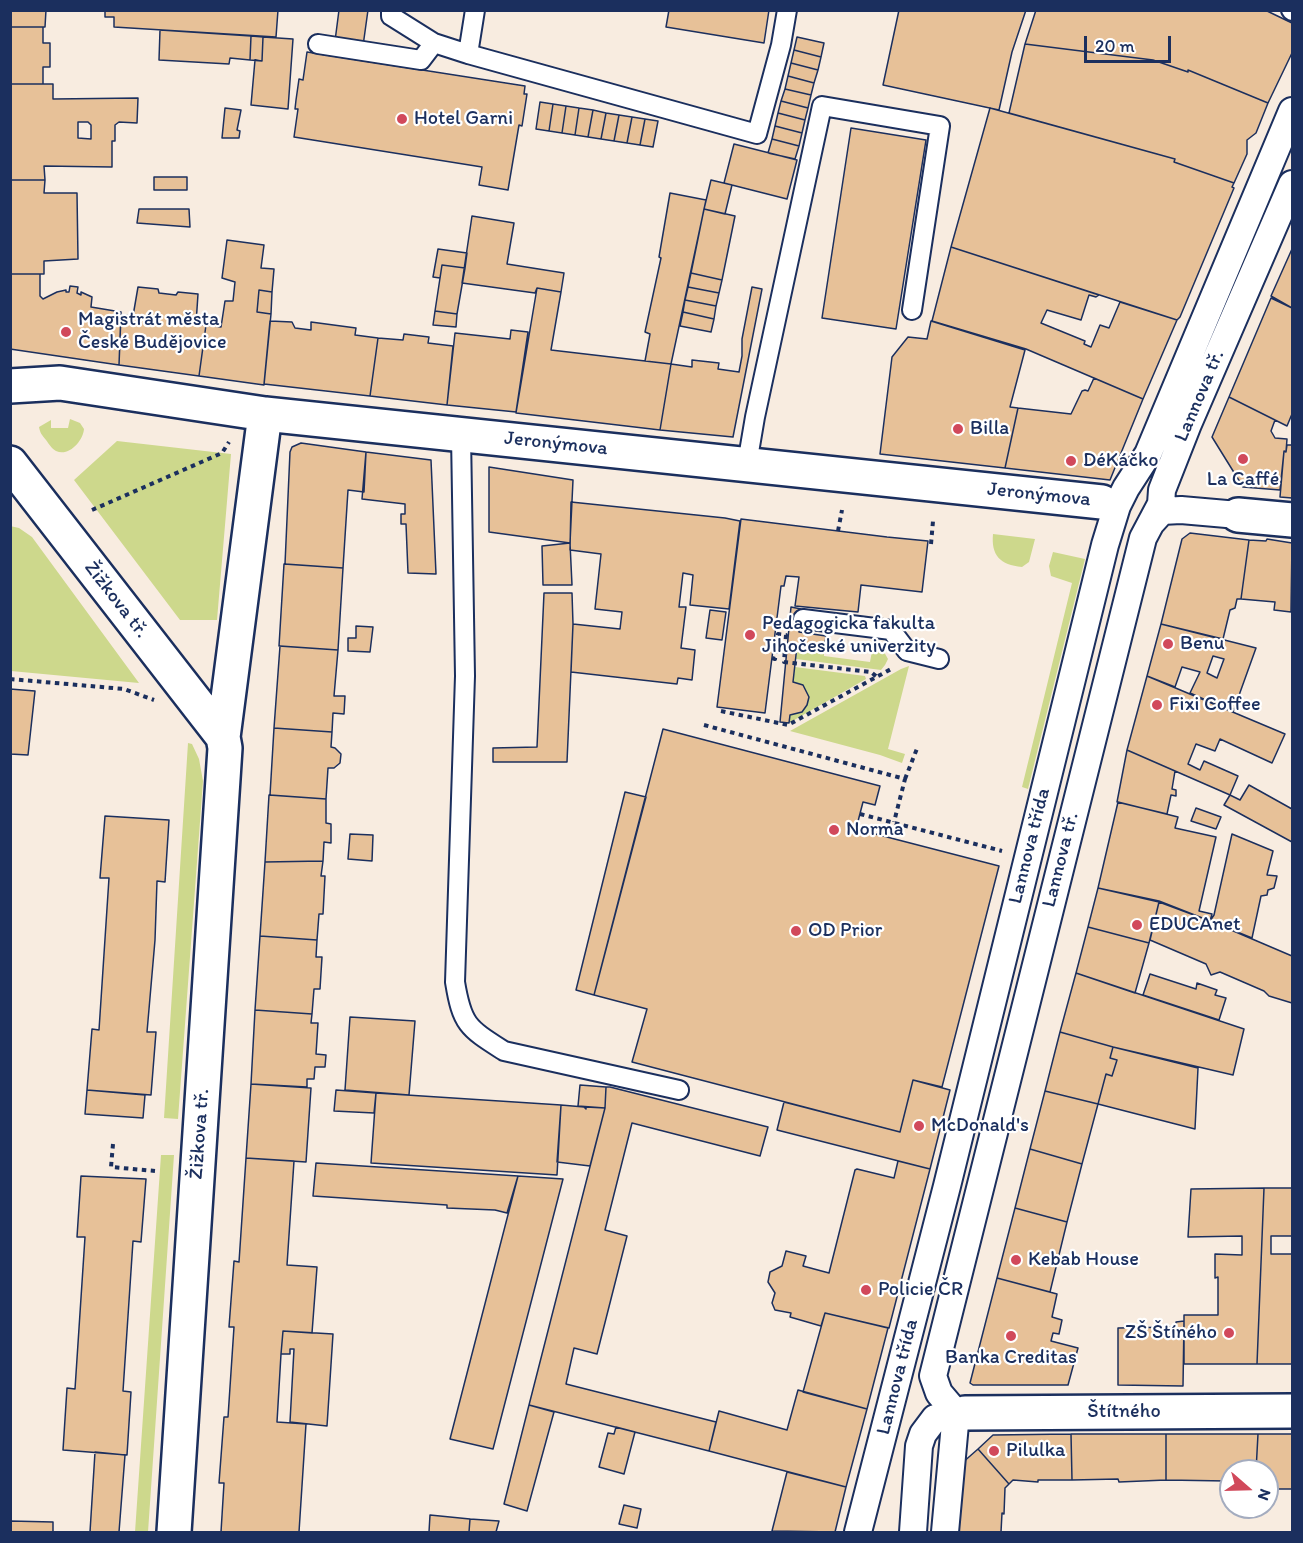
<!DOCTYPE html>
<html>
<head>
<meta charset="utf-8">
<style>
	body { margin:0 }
	#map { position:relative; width:1303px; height:1543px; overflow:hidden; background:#f8ece0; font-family:Itim,sans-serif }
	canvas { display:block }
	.frame { position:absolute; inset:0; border:12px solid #1b2f5e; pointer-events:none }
	.north { position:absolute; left:1219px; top:1459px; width:60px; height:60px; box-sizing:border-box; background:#fff; border:2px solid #a4acbf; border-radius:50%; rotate:110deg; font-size:16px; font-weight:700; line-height:24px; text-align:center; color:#1b2f5e }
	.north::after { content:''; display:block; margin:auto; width:21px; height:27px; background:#d1495b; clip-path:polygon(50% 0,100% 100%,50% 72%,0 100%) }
	.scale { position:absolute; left:1084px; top:36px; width:87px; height:27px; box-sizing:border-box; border:3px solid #1b2f5e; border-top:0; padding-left:8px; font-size:18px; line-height:21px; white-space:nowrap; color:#1b2f5e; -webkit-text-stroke:4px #fff; paint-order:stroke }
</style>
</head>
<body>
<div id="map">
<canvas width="1303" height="1543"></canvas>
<div class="frame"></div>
<div class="north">N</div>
<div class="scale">20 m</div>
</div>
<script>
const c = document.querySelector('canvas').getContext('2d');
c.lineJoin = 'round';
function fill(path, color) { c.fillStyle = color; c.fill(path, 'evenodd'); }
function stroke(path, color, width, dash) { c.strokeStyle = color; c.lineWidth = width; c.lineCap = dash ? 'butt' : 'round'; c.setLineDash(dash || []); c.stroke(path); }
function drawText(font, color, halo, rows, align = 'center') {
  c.font = font + ' Itim,sans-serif'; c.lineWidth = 4.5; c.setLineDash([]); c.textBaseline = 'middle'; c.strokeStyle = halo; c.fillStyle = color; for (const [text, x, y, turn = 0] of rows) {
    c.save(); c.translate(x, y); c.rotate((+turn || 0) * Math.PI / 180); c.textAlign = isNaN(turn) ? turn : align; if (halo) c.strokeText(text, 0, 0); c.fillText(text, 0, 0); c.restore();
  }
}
fill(new Path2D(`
	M70,419L80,423L84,429C83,441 69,457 56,451C52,449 49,444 46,440C42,435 40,433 39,427L51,420V428H68Z
	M117,441L231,454L217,620H180L74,480Z
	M10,526L19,528L32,537L139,683L11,671Z
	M993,534L1035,539L1029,562L1022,567C1000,565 991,555 993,534Z
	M1053,552L1085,559L1028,789L1022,787L1072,583L1051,576L1049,566Z
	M874,640L880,645L888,659L885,665L881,670L796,659L797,646L824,649V656L870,662Z
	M909,666L888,749L905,754L902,763L880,755L790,731L901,669Z
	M795,667L865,676L866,679L789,723L790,715L802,712L809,697L803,685L793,682Z
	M188,743L192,744L199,759L203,781L178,1119L164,1118Z
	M161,1155H174L148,1532H135Z`), '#cdd88c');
const building = new Path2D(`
	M10,10H46L45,27H10Z
	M105,10H278L276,37L114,27V17H105Z
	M339,10H368L363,46L335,41Z
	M669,10H769L764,43L666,27Z
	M899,10H1026L1012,52L999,110L883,85Z
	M1036,10H1265L1292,23V53L1268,103L1188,70V72L1153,60L1025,44Z
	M10,27H43V43H50V67H43V84H10Z
	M160,30L251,36L250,60L230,58L229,64L159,60Z
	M251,36L263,37L262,61L250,60Z
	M263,37L293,39L288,109L251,105L255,60L262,61Z
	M797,37L824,43L821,57L794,50Z
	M1025,44L1153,60L1188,72V70L1268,103L1256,133L1247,140V154L1234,183L1174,162L1175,159L1009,113Z
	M794,50L821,57L818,70L791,63Z
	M307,52L525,86L524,94H527L522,126L519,125L508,190L479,185L482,167L294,137L298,109H295L296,100L299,79L303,80Z
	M791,63L818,70L814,83L788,76Z
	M788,76L814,83L811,95L785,89Z
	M10,84H53V99L138,98L137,123L119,122L115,125V141H112V167L44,166L45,180H10ZM78,122H88L91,125V139L78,138Z
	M785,89L811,95L808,108L781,101Z
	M781,101L808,108L805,120L778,113Z
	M540,102L553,104L549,131L536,129Z
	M553,104L566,106L562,133L549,131Z
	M566,106L579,108L575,135L562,133Z
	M225,108L241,110L237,130L240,131L239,138H222Z
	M579,108L593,110L588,137L575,135Z
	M990,108L1175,159L1174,162L1234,183L1232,187L1234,188L1180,317L1177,320L951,247Z
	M593,110L606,113L601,139L588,137Z
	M606,113L619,115L614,141L601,139Z
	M778,113L805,120L802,133L775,126Z
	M619,115L632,117L627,143L614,141Z
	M632,117L645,119L640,145L627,143Z
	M645,119L658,121L653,147L640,145Z
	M775,126L802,133L799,146L772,139Z
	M851,128L926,140L896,329L822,318Z
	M772,139L799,146L795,159L768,153Z
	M734,144L797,160L787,199L724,183Z
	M154,177H187V190H154Z
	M10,180H45L44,193H77L78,259L44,261V274H10Z
	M711,180L732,185L725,214L704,209Z
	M670,193L706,200L671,364L645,361L650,334L645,332L661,258L659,257Z
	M139,209H189L190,227L137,223Z
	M704,209L735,216L722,280L691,273Z
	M472,216L514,223L507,264L564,273L561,292L537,288L535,293L462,283Z
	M227,240L264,245L261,268L274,269L272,292L259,290L257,312L271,314L264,385L199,376L206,325L221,327L225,301H233L235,282L222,278Z
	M951,247L1099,295L1096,297L1089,295L1081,320L1047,310L1041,323L1085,341L1084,344L1091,347L1100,325L1109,328L1120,302L1177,320L1143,399L1026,349L932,321Z
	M438,249L467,253L465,268L442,265L440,278L433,277Z
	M1292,249V308L1271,296Z
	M442,265L465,268L457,314L435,311Z
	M691,273L722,280L719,293L688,287Z
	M10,274H40V296L43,299L57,292L66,290V292H69L70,286L78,287L77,293L81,295V292L92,297L91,307L121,312L119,365L10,349Z
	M138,287L158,289L159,293L176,295L178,292L198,294L196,324L206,325L199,376L119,365L121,315L133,316Z
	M688,287L719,293L716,306L685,300Z
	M752,287L762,289L733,437L660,430L671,364L692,367V360L719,363L718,369L739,372L742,356V339Z
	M537,288L561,292L551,350L671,364L660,430L516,413Z
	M259,290L272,292L271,314L257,312Z
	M1271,298L1292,308V414L1287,426L1229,397Z
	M685,300L716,306L714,319L683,312Z
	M435,311L457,314L456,327L433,325Z
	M683,312L714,319L711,332L680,326Z
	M270,321L292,322L295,328L311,330V322L356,328L355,335L378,338L370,396L264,384Z
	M931,321L1025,350L1010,407L1018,408L1005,468L880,454L892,357L908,337L927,339Z
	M511,330L528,332L516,412L447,405L455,333L510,339Z
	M404,334L429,337L428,343L453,346L447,405L370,396L378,338L403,340Z
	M1094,378L1143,399L1110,480L1005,468L1018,408L1071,414L1082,391L1085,390L1088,391Z
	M1229,397L1275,420L1271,431L1275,438L1287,439L1286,452L1284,451L1280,490L1243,487L1212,437Z
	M301,443L366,452L364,492L348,490L343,568L285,564L290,452L292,447Z
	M1287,445H1292V498L1280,497L1284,451L1286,452Z
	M366,452L431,460L436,574L408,573L406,524H401V514H405V504L362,499Z
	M489,467L573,480L570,543L489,532Z
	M571,502L725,518L740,521L729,609L690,605L693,575L683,573L679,607H686L681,648L695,650L692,680L678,678L677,684L571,672L573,624L620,629L622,612L595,609L601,554L570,550Z
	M741,519L887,537L928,541L922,592L861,585L858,612L795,606L799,577L786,576L784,586H781L765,713L717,707Z
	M1190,533L1249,540L1241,599H1237L1235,608L1230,610L1223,639L1161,624L1182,539Z
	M1267,539L1292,543L1291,612L1274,610L1275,602L1241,599L1249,540L1266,541Z
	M570,543L572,585H543L542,546Z
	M284,564L343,568L338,650L279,646Z
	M544,593H572L573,624L567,762H493V748L537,747Z
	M791,607L801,609L799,632L826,636L824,649L797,646L793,682L803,685L809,697L807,705L802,712L790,715L789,723L780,722Z
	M710,610L726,612L722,640L706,638Z
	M1161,624L1256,648L1233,712L1190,693L1200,672L1182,667L1175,687L1147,676ZM1213,656L1224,659L1217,678L1207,673Z
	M356,626L373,627L370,652L348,651V638H356Z
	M280,646L338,650L334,696H345L344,714L333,713L332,732L274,728Z
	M1147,676L1285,734L1272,763L1220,739L1215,751L1196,744L1188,764L1200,770L1204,761L1238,776L1230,795L1127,750Z
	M10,689L35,691L28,755L10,754Z
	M274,728L332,732L331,747L335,748L341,754L340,763L334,768H328L326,799L270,795Z
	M663,729L880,786L875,805L863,802L856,829L999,866L942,1087L913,1080L900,1132L632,1062L647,1009L594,995Z
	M1127,750L1175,771L1172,789L1176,790V796L1171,795L1167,814L1117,802Z
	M1249,785L1292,809V842L1224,805L1230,795L1240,800Z
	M625,792L646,797L594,995L576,990Z
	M269,795L326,799V823L331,824V843L324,842L323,861L265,862Z
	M1118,802L1178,817L1175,828L1216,837L1199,911L1212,914L1210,921L1159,901L1098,888Z
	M1196,808L1221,817L1216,829L1191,821Z
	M105,816L169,820L165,882L157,881L155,940L147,1032H156L151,1095L87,1090L92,1029L99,1030L109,878H100Z
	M350,834L373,835L372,861L348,859Z
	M1232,834L1273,851L1267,875L1277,876L1274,888L1268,890L1267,895L1261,896L1252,938L1210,921L1214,915Z
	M323,861L321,876H325L323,914H319L317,940L260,936L265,862Z
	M1098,888L1159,902L1149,943L1088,927Z
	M1159,902L1210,921L1292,956V1003L1269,996L1264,991L1220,972L1211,975L1206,964L1150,940Z
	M1088,927L1149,943L1135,993L1076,973Z
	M260,936L317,940L316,957H322L320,989H314L312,1014L255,1010Z
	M1076,973L1244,1029L1233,1075L1113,1047L1060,1032Z
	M1150,974L1196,989L1197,983L1217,990L1215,995L1226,998L1219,1020L1143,995Z
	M255,1010L312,1014L311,1023H318L316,1054L326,1055L325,1067H315L314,1079H307V1087L251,1084Z
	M350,1017L415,1021L409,1095L345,1090Z
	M1060,1032L1113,1047L1110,1058L1117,1060L1112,1076L1106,1074L1098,1104L1045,1091Z
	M1113,1047L1198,1068L1195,1129L1098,1104L1106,1074L1112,1076L1117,1060L1110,1058Z
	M913,1080L950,1090L930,1169L777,1130L784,1102L900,1132Z
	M251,1084L311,1088L306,1162L246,1158Z
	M580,1085L606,1087L605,1108L578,1106Z
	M606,1087H610L768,1127L760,1156L632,1123L605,1230L627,1236L597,1354L574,1348L566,1384L716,1422L709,1451L529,1405L605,1108Z
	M87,1090L145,1095L143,1118L85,1114Z
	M336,1090L376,1093L374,1113L334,1111Z
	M1045,1091L1098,1104L1082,1164L1030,1149Z
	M376,1093L561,1105L557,1175L371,1163Z
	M561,1105L584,1107L586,1109V1107L605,1108L590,1166L557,1162Z
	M1030,1149L1082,1164L1067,1222L1015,1208Z
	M246,1158L294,1161L287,1265L317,1267L312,1333L283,1331L281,1354L277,1422L306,1424L299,1532H221L224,1483H219L224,1417H228L234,1327H229L234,1261L239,1262Z
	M898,1161L930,1169L889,1328L825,1313L821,1326L790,1317L791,1313L775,1310L772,1303L775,1293L768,1282L770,1272L782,1266L786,1251L806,1256L803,1266L829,1273L855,1170L857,1169L894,1178Z
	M316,1163L518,1176L507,1213L495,1210L447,1208V1205L313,1196Z
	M81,1176L146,1179L141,1242L133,1241L123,1391L131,1392L127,1455L63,1450L67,1388L75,1389L85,1237H77Z
	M518,1176L563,1179L493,1449L450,1439Z
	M1264,1188L1257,1364H1184V1315H1218V1277L1215,1278V1254L1242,1255V1236L1188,1237L1191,1189Z
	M1264,1188H1292V1236H1271V1254H1292V1364H1257Z
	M1015,1208L1067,1222L1050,1292L997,1278Z
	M997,1278L1057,1294L1052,1317L1062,1320L1059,1334L1053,1333L1051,1341L1078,1348L1068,1385H973L970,1383Z
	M825,1313L888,1328L867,1409L803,1392Z
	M1184,1321L1183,1386L1118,1385V1328L1176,1327V1322Z
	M283,1331L333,1334L327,1426L290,1422L294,1349H290V1354H281Z
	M798,1390L867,1409L846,1487L709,1451L719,1411L787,1430Z
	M529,1405L554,1412L527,1511L504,1504Z
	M616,1427L635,1432L624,1474L599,1467L608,1433L614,1434Z
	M1071,1434H1166V1480L1119,1482L1118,1479L1072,1480Z
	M1071,1434L1072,1480H1038V1482L1013,1480L1009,1484L978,1449L993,1435Z
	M1166,1434H1258L1256,1471H1231V1479H1227V1481L1166,1480Z
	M1258,1434H1292V1489H1267V1471H1256Z
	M978,1449L1009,1484L1005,1488L1004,1514L1002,1513L1001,1532H956L961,1464Z
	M95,1452L125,1455L119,1532H90Z
	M787,1472L846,1487L835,1532L772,1531Z
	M624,1505L641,1509L637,1528L619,1524Z
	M430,1515L470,1519L469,1532H429Z
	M470,1519L499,1521L496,1532H469Z
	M10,1521L53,1522V1532H10Z`);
fill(building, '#e7c198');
stroke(building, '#1b2f5e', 1.5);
const service = new Path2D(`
	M391,10V16L434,43L468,54L475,10
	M1291,10L1292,11
	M318,44L421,60L434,43
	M468,54L757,134L781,45L787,10
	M461,435L465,676L455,982C462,1025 468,1028 504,1051L679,1090
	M747,464L755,417L822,106L940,126L912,310
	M803,619L891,630L907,651L939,659`);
const pedestrian = new Path2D(`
	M1152,522L1162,511L1181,510L1238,515
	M956,1413L939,1393L933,1376L1143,538L1161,504L1162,490L1188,424L1292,184
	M858,1532L947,1186L1105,545L1117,506L1126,488L1148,454L1292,111
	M913,1532L919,1446L923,1434L935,1418L965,1413
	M945,1532L956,1413`);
const minor = new Path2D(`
	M10,386L60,383L265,414L1102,502
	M10,463L223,737
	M1238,515L1292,520
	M965,1413L1292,1411
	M174,1532L225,748L223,737L265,414`);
stroke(service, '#1b2f5e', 22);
stroke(pedestrian, '#1b2f5e', 30);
stroke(minor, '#1b2f5e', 38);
stroke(new Path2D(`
	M92,510L222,453L229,442
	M838,531L842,510
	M931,544L933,521
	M772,658L775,659L778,634L786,635L784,662L871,672L877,677
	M10,679L124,689L154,700
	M721,711L788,725L893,668
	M704,725L905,779L894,822
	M905,779L918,746
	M860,814L1002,851
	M113,1144L111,1167L155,1171`), '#1b2f5e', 4, [4.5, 4.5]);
stroke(service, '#fff', 18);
stroke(pedestrian, '#fff', 26);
stroke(minor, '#fff', 33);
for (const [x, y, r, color] of [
	[402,119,6,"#d1495b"],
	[66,332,6,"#d1495b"],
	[958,429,6,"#d1495b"],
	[1243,459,6,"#d1495b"],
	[1071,461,6,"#d1495b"],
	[750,635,6,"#d1495b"],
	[1168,644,6,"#d1495b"],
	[1157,705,6,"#d1495b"],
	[834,830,6,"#d1495b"],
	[1137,925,6,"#d1495b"],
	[796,931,6,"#d1495b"],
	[919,1126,6,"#d1495b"],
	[1016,1260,6,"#d1495b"],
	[866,1290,6,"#d1495b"],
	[1229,1333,6,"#d1495b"],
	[1011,1336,6,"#d1495b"],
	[994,1451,6,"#d1495b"]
]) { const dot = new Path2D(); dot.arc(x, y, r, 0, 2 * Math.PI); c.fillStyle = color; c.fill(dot); stroke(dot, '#fff', 2); }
drawText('20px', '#1b2f5e', '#fff', [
	["Hotel Garni",414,119],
	["Magistrát města",78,320],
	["České Budějovice",78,343],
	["Billa",970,429],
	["DéKáčko",1083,461],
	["La Caffé",1243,480,"center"],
	["Pedagogicka fakulta",762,624],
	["Jihočeské univerzity",762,647],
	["Benu",1180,644],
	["Fixi Coffee",1169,705],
	["Norma",846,830],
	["EDUCAnet",1149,925],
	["OD Prior",808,931],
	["McDonald's",931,1126],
	["Kebab House",1028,1260],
	["Policie ČR",878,1290],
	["ZŠ Štíného",1217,1333,"right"],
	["Banka Creditas",1011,1358,"center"],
	["Pilulka",1006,1451]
], 'left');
drawText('20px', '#1b2f5e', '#fff', [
	["Lannova tř.",1200,396,-67],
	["Jeronýmova",556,444,6],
	["Jeronýmova",1039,495,6],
	["Žižkova tř.",116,600,52],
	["Lannova třída",1030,846,-76],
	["Lannova tř.",1061,860,-76],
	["Žižkova tř.",200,1134,-86],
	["Lannova třída",898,1377,-76],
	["Štítného",1124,1412]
]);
</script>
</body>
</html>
